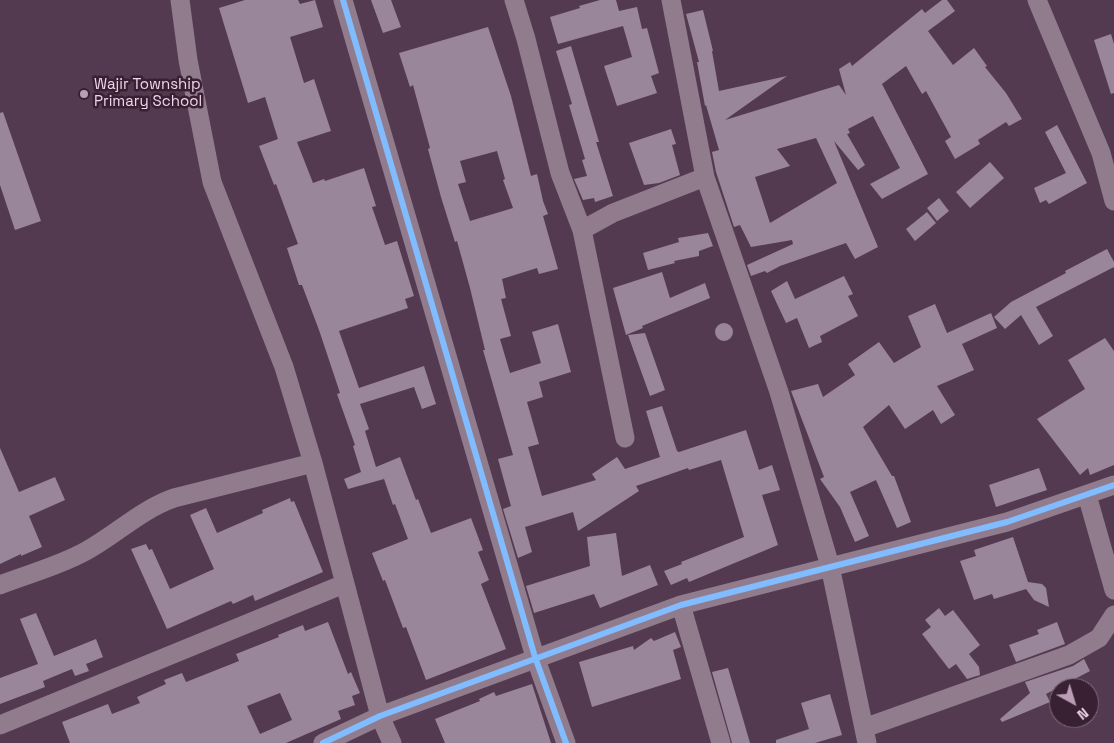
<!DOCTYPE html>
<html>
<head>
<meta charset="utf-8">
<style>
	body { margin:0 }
	#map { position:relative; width:1114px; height:743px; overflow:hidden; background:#543a50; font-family:"Space Grotesk",sans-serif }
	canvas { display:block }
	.north { position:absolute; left:1049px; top:678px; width:50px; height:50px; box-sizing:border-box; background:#372133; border:1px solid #82697d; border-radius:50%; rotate:141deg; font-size:14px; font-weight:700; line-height:20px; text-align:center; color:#f2d4eb }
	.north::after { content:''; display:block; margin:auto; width:18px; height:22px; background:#bb9eb5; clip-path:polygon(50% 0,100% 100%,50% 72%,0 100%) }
</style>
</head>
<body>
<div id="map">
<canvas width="1114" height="743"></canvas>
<div class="north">N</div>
</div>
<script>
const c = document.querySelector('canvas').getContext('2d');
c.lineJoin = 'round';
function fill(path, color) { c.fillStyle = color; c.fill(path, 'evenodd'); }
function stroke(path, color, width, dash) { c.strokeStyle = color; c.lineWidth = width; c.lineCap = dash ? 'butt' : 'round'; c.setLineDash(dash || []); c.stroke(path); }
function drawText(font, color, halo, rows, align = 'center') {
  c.font = font + ' "Space Grotesk",sans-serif'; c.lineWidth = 5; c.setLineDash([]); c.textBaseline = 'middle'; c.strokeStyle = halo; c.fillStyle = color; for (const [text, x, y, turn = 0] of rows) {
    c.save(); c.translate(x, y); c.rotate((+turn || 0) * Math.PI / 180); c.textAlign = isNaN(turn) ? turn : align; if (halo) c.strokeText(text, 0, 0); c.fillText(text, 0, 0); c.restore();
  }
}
fill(new Path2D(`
	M245,0H298L300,4L315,0L323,27L290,37L304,83L314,79L331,131L297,142L313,183L324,179L325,181L364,168L376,206L372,207L385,245L397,241L414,296L405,299L408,308L339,331L359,388L424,366L436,404L422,409L414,387L360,404L369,429L365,431L376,467L400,457L416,500L418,499L431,533L471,518L483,550L478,552L489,580L481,584L506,649L426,680L406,627L403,628L385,580L383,581L372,553L408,539L395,504L393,505L384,479L348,489L344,479L361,472L353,446L355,445L337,394L340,393L319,330L302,285H299L287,248L298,244L276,184L274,185L259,146L278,139L265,97L248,103L219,8Z
	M371,0H391L401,27L383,33Z
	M600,0H616L619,11L637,7L642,29L647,28L659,73L651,76L657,93L617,106L604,66L632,57L623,26L558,44L550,17L580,8L579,6Z
	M942,0H947L955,11L928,31L953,65L974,48L987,66L985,67L1006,93L1022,119L1009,126L1006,122L978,140L980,144L955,159L945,141L951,137L926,91L922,94L906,66L882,84L928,174L882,199L870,184L900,168L873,116L848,129L850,133L847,134L865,165L858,170L834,141L878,247L855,259L846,243L780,266L767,273L765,271L751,276L747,265L793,244L792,240L751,247L740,225L734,227L716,172L712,152L719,150L706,105L705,106L697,62H699L686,14L703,10L713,51H712L719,91L787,76L725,120L839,85L846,95L839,69L850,62L852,66L922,9L925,13ZM816,138L837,183L770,223L755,177L790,166L777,149Z
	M488,27L511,96L531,176L537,174L543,201L548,214L543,216L558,269L539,274L537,268L502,279L506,298L501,299L511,336L500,339L510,373L541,363L532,332L558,324L571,372L539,382L543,397L527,402L539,444L528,447L542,496L596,480L592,474L617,457L625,469L660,457L646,411L662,406L677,451L679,452L746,430L759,470L772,465L780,490L762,495L778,545L689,582L687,578L671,585L664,571L682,564L681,562L744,537L721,460L689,470L688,468L636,486L639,491L578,531L573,512L525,527L532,552L518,558L503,509L511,506L498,459L513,455L483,350H485L470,288L457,241L455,242L441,197L428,149L430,148L413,85L410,87L399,53ZM497,151L505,179L503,180L513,208L470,221L458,184L466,182L460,161Z
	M1111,34L1114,44V93L1111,94L1094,40Z
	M571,46L599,142H596L613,196L595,202L594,198L583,200L574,179L587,176L582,160L585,159L569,105L572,104L556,51Z
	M3,112L41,221L15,230L0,185V113Z
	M1057,125L1087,183L1049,204L1046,200L1040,203L1034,188L1066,173L1045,132Z
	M671,129L676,144L672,145L680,175L659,183L644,185L629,143Z
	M990,162L1004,178L970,208L956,192Z
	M939,198L949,211L937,221L927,208Z
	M927,212L936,223L915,241L906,229Z
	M708,233L713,246L699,251V256L674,261L675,263L648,270L643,253L679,242L678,238Z
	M1107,249L1114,262V267L1036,307L1053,336L1039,345L1021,315L1005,329L994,317L1011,302L1066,273L1065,271Z
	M662,272L670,298L705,283L710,298L642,326L643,328L626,335L613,288Z
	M844,276L853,294L848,296L858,316L820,336L822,342L809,348L797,318L786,323L771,291L787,281L795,299Z
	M935,304L947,333L991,313L997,328L962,344L974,370L937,386L955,415L941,424L933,410L905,429L889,405L863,427L892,476H894L911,522L897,528L876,480L850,492L869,536L855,542L840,507L820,479L824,477L791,391L818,384L823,397L855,375L848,364L879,342L894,363L921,347L908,316Z
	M715 332a9 9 0 1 1 18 0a9 9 0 1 1-18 0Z
	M645,333L665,390L650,396L628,335Z
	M1105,338L1114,351V465L1090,475L1088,468L1080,475L1037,419L1085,389L1068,360Z
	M0,448L19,492L55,477L65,500L29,516L42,547L21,556V554L0,564Z
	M1039,468L1047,490L996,507L989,485Z
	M290,498L291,502L294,501L323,572L255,601L253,595L233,604L231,601L167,629L131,549L146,544L149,550L152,549L170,589L214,569L190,515L206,508L217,533L263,513L262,510Z
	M616,533L622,576L650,565L658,585L600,608L594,594L534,613L526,586L590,566L587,537Z
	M1013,537L1028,582L1042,584L1046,588L1049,607L1034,600L1026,589L994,599L992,594L974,600L960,561L976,556L974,550Z
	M939,608L945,616L953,610L980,645L969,654L979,667L980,675L967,679L956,664L949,669L922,634L931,627L925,620Z
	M36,613L54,656L96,639L103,657L86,664L89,671L75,676L72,669L43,681L45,687L0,704V678L38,664L20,619Z
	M328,622L348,674L351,672L360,693L352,696L355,705L338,711L341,719L286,743H70L62,722L108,704L112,714L140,703L137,697L166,684L164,680L182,673L186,682L239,661L236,654L279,637L278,635L303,625L305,631ZM280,693L292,720L260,734L247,706Z
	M1057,622L1065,644L1016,662L1009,645L1039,634L1037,630Z
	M675,632L681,647L673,650L681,679L592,707L579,662L633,646L634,650L651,638L654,641Z
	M1084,659L1090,671L1046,694L1050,702L1002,722L1000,719L1030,693L1025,682L1073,666Z
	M728,668L741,712L750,743H732L712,672Z
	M532,684L551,743H445L435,719L480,701L479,699L494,692L496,696Z
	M830,694L842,735L815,743H776V740L809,729L801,703Z`), '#99869b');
stroke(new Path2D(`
	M180,0L188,60L212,182L284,367L313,463L380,716L392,743
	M343,0L535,657L566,743
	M514,0L526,39L560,173L582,230L625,438
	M671,0L705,177L779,392L830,566L867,743
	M1037,0L1101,153L1114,201
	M582,230L613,213L705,177
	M1087,495L1114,590
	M0,585C28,574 59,566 86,551C117,534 140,510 174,498L313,463
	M681,605L721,743
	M0,725L344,584
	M864,728L1069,655L1099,638L1114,615
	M323,743L380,716L681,605L1007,522L1114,485`), '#907c8d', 19);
stroke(new Path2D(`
	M343,0L535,657L566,743
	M323,743L380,716L681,605L1007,522L1114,485`), '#80bcff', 6);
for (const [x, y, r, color] of [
	[84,94,5,"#bb9eb5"]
]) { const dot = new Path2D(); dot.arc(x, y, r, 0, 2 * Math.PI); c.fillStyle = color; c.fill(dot); stroke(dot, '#372133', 2); }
drawText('15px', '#f2d4eb', '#372133', [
	["Wajir Township",94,85],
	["Primary School",94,102]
], 'left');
</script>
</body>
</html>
